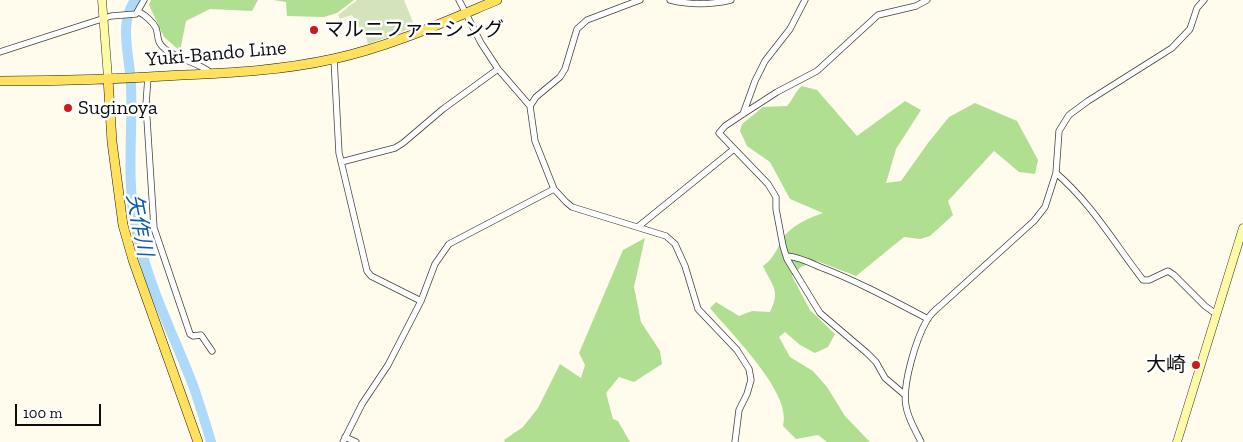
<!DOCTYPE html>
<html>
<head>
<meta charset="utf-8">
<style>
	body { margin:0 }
	#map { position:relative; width:1243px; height:442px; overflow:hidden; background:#fffced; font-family:"Zilla Slab",serif }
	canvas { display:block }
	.scale { position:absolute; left:15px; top:404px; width:86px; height:22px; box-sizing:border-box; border:2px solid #0d0d0d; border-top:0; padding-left:6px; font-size:15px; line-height:18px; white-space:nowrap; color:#0d0d0d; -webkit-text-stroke:4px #fff; paint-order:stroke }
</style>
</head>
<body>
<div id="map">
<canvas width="1243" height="442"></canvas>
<div class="scale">100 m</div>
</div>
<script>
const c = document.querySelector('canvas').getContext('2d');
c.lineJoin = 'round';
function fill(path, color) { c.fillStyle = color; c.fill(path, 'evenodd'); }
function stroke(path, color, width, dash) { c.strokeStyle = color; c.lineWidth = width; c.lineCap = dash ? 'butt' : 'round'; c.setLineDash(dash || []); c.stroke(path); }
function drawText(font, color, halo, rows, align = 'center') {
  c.font = font + ' "Zilla Slab","Noto Sans JP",serif'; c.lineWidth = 5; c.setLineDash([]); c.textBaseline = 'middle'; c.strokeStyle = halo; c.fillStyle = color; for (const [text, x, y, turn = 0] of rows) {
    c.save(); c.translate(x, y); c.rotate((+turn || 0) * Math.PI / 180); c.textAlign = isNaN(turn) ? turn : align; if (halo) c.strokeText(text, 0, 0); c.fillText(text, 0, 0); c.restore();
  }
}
fill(new Path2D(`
	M151,0H258L252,11L210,9L186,21L180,51L164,37L149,5Z
	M273,0H354L337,13L324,17L287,16L286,2Z
	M802,86L817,90L857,136L905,101L921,110L896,149L886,183L901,181L928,143L949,117L975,103L1017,121L1038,160L1035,174L1019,172L994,151L948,201L953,215L930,236L920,239L904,237L856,276L817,261L801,267L792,276L810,310L835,334L828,347L815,353L800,345L785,332L779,337L790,357L813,371L827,387L845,416L870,442H827L818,435L796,439L783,426C793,393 730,333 710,308L716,302L739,316L752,311L770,312C781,290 772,286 763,266C775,258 778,245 786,234C795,224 811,217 823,213L790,199L770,162L747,146L740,131L742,124L763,107L787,106C793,100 795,91 802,86Z
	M645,238L634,287L641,322L660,351L662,364L634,382L619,377L606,393L613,419L618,421L630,442H505L504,440L523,427L538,408L560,364L581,378L585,365L579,353L623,250Z`), '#b0df91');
fill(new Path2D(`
	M357,0H404L415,27L368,44L366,37L352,15L340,19L338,15Z`), '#d4e3bc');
stroke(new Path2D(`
	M135,0C118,25 130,56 131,85C133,132 126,181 136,228C147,284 174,335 194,388C200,406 206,424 211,442`), '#addafb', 10);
const street = new Path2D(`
	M459,0L481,43L498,69L530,106L535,141L554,189L566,202L572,207L666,236L675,244L685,266L698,309L737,350L749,369L751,380L747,394L739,410L735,442
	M670,0C690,5 710,5 731,0
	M139,12C145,15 153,22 156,28C159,37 156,42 165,49C179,60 198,62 211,73
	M0,52L111,16L136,14L144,0
	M334,59L339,153L367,271L371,276L421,301
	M148,77L146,104L154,228L190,334L193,336L201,335L212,351
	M530,106L536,97L560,77L565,69L577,29L587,20L640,0
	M743,114L755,81L765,61L790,29L805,0
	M341,162L395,148L403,143L443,109L498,69
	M1056,173C1091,203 1115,244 1143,280H1149L1168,271L1174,275L1205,306L1216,314
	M639,226L734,149
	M787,256C799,257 809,262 820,267C857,281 892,300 928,319
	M905,395L885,378L876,362L867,353L820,313L787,259L783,246L776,209V197L768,184L719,133L725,126L743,114L777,92L817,71L878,15L916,6L927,0
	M345,437L356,442
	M343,442L362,404L388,365L421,301L435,264L449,244L554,189
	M921,442C916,431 908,419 906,406C902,385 916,339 927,320C930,315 935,310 940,306L1034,221L1045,207L1056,173L1059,131L1069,115L1088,101L1172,48L1190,29L1197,8L1204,0`);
const secondary = new Path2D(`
	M102,0L108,78
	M1177,442L1243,228`);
const primary = new Path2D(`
	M108,78L112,142L123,225L133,260L198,442
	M0,81C61,81 121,79 182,75C233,73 283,70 333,59C389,47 444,22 497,0`);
stroke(street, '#404040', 7);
stroke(secondary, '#2f2f2f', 9);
stroke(primary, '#1e1e1e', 10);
stroke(street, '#fff', 5.5);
stroke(secondary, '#fffaa8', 8);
stroke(primary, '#ffe15d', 9);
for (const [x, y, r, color] of [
	[314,30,5,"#c91b19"],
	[68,108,5,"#c91b19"],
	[1196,365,5,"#c91b19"]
]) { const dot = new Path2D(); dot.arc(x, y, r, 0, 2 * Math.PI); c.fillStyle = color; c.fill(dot); stroke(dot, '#fff', 2); }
drawText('20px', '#0d0d0d', '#fff', [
	["マルニファニシング",324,30],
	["Suginoya",78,108],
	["大崎",1186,365,"right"]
], 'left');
drawText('20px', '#0d0d0d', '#fff', [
	["Yuki-Bando Line",216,54,-5]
]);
drawText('italic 21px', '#0c5ca9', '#fff', [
	["矢作川",139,225,79]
]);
</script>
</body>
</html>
